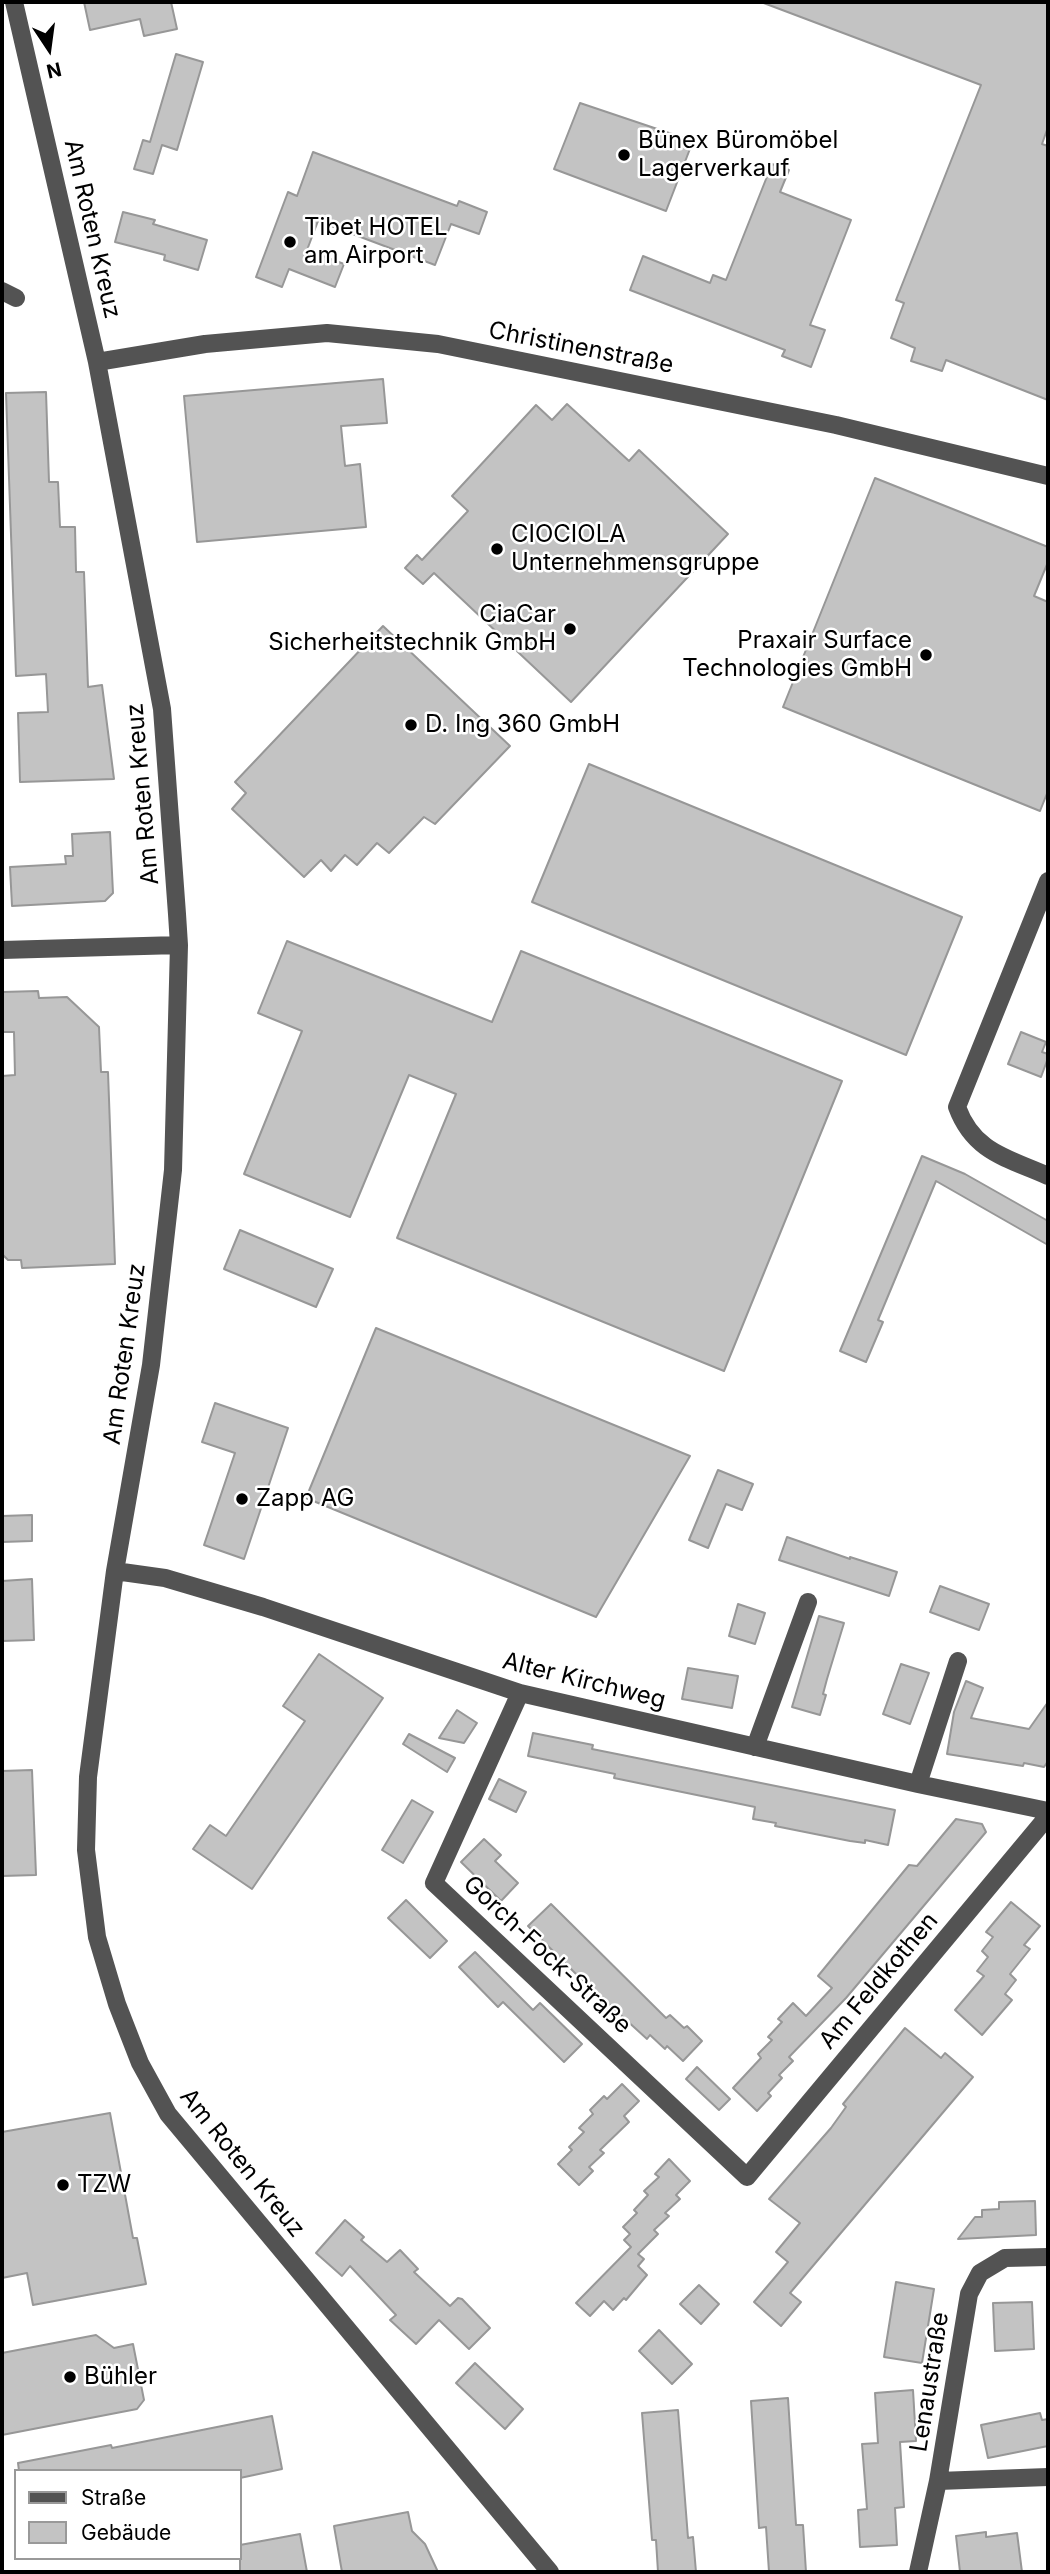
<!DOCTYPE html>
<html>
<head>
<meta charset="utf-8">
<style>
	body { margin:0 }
	#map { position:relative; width:1050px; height:2574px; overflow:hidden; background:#fff; font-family:Inter,sans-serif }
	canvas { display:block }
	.frame { position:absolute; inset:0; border:4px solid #000; pointer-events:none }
	.legend { position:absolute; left:14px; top:2469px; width:228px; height:91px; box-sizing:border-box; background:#fff; border:2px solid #999; margin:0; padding:9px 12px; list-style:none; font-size:21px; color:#000 }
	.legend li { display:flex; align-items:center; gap:14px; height:35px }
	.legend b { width:35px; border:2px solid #999 }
	.north { position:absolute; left:14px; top:14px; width:70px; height:70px; -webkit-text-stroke:5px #fff; paint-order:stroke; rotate:167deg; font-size:19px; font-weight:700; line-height:28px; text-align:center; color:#000 }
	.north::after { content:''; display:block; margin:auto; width:24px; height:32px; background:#000; clip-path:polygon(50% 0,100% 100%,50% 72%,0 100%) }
</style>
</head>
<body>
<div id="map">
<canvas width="1050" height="2574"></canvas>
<div class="frame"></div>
<ul class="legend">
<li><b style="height:9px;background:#535353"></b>Straße</li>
<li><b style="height:19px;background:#c3c3c3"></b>Gebäude</li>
</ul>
<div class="north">N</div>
</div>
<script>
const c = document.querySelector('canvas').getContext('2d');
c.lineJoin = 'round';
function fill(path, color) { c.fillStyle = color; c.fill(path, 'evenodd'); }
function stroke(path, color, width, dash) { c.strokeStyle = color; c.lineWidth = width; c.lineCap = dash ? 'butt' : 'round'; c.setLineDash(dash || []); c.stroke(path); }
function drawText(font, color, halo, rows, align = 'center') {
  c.font = font + ' Inter,sans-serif'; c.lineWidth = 5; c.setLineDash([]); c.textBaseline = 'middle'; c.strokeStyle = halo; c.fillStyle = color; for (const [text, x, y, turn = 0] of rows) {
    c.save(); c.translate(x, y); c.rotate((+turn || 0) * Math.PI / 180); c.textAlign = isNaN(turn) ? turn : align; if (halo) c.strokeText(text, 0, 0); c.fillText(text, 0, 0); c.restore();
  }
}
const building = new Path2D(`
	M84,2H171L177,29L144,36L140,19L90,30Z
	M761,2H1048V127L1042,144L1048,146V400L946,360L942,371L911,361L915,348L891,338L904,303L896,300L981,85Z
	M176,54L203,62L177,150L162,145L153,174L134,169L143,140L150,142Z
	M580,103L693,141L666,211L554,169Z
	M313,152L457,206L459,201L487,212L479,234L451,224L435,265L318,221L307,250L344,264L335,287L289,269L282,287L256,277L288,192L297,196Z
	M772,164L789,170L780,192L851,220L810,325L825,330L811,367L782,356L785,350L630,290L643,256L710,283L713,275L726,280Z
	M123,212L155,220L153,224L207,240L198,270L164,260L165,255L115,242Z
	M383,379L387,423L341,426L345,466L360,464L366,527L197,542L184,396Z
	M46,392L49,482H58L60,527H75L76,572H84L88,687L102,685L114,779L20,782L18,713L48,712L46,674L16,676L6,393Z
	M567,404L629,461L639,450L728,534L571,702L434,573L423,584L405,568L417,555L422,560L468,511L452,496L536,405L552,420Z
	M875,478L1048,547V562L1034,596L1048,602V791L1040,811L783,707Z
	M383,626L510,746L435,824L424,817L389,853L377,843L357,865L345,855L331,871L321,860L304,877L232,809L246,793L235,782Z
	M589,764L962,917L906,1055L532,902Z
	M110,832L113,893L105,901L12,906L10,867L66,864L65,856H73L72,834Z
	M287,941L492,1022L521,951L842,1081L724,1371L397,1238L456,1094L409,1075L350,1217L244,1174L302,1031L258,1013Z
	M38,991L39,998L67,997L99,1027L101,1072H108L115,1264L22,1268L21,1260H8L2,1254V1076L15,1075L14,1032H2V992Z
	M1021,1032L1046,1042L1042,1052L1048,1054V1058L1041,1077L1008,1064Z
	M922,1156L965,1174L1048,1221V1245L936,1181L878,1320L883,1322L866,1362L840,1351Z
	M240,1230L333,1269L316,1307L224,1269Z
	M376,1328L690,1456L596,1617L306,1498Z
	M215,1403L288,1428L244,1559L204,1545L235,1453L202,1442Z
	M718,1470L753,1484L742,1510L726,1504L708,1548L689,1540Z
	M32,1515V1541L2,1542V1516Z
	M787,1537L850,1559V1557L897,1572L889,1596L779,1560Z
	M32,1579L34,1640L2,1641V1581Z
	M940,1586L989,1604L979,1630L930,1612Z
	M738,1604L765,1613L755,1644L729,1636Z
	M819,1616L844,1623L827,1679L823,1694L826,1695L820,1715L792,1707Z
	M319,1654L383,1698L252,1889L193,1849L210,1825L226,1836L305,1721L283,1706Z
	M901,1664L929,1673L910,1724L883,1714Z
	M688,1668L738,1676L732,1708L682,1699Z
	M966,1681L983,1688L971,1718L1029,1729L1048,1702V1761L1044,1767L1024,1763L1023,1766L947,1754L954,1712Z
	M457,1710L477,1723L464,1743L439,1738Z
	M533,1733L593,1745L592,1749L895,1810L888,1845L865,1840V1843L850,1841L775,1826L776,1823L753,1819L755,1807L614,1778L615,1774L528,1756Z
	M409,1734L455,1758L447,1772L403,1744Z
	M32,1770L36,1875L2,1876V1771Z
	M499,1779L526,1792L516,1812L489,1799Z
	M412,1800L433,1812L403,1863L382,1850Z
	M956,1819L982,1824L986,1832L846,1998L789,2057L793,2061L779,2075L782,2078L768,2093L771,2096L757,2111L733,2088L761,2058L758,2054L772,2040L768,2037L782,2022L778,2019L793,2003L806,2016L832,1988L818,1976L909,1865L917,1866Z
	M484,1839L501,1855L495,1861L518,1883L501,1901L461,1862Z
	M406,1900L447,1941L430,1958L388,1918Z
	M1011,1902L1040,1926L1024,1945L1030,1949L1010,1974L1016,1980L1005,1994L1012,2000L982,2035L955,2010L984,1976L977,1971L988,1957L982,1951L993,1937L986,1932Z
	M551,1904L666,2018L670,2015L684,2028L687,2026L702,2041L683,2061L667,2046L665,2049L650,2035L647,2039L579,1977L528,1926Z
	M475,1952L533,2010L540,2003L582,2044L564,2062L503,2002L498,2007L459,1967Z
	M905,2028L941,2058L945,2053L973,2077L790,2293L801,2302L781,2326L754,2302L788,2262L776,2252L800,2223L769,2199L831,2128L846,2107L843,2104Z
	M697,2067L730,2099L719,2110L686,2079Z
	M622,2084L639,2101L624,2116L629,2122L600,2150L604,2153L589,2167L593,2171L579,2185L558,2164L572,2150L569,2147L584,2132L579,2128L593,2114L590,2110L604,2096L607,2099Z
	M110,2113L133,2238H137L146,2284L33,2305L27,2273L2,2278V2132Z
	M669,2159L690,2181L676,2195L680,2199L665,2213L669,2216L654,2230L658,2234L638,2254L644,2259L638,2266L647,2275L626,2300L624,2298L613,2310L604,2301L590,2316L576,2303L631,2247L624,2240L630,2234L623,2227L637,2213L634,2210L648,2195L644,2191L659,2177L655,2174Z
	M1035,2201L1036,2235L958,2239L975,2217H982V2210L999,2209V2202Z
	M345,2220L364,2237L361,2240L387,2262L400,2250L418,2269L414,2272L450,2306L458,2298L462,2299L490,2328L469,2349L439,2320L416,2344L390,2320L396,2315L350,2266L342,2276L316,2253Z
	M896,2282L934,2289L922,2363L884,2357Z
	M699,2285L719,2304L701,2324L680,2304Z
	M1032,2302L1034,2349L995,2351L993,2303Z
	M659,2330L692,2364L672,2384L639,2351Z
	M96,2335L114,2348L133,2344L144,2400L137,2409L2,2435V2353Z
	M475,2363L523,2409L505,2429L456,2383Z
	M913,2390L916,2441L900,2442L904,2507L895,2508L897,2545L860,2547L858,2510L867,2509L862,2444L878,2443L875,2393Z
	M788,2398L796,2525H803L806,2572H769L766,2527L759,2528L751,2401Z
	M678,2410L688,2538L693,2537L696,2572H658L656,2540H652L642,2413Z
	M1040,2413L1042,2420L1048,2419V2446L988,2458L981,2425Z
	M272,2416L282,2469L240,2478V2471H19L18,2463L111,2445L112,2448Z
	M408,2512L412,2531L425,2544L438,2572H342L334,2526Z
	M986,2532V2537L1017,2533L1022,2572H960L956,2536Z
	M300,2534L307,2572H240V2545Z`);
fill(building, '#c3c3c3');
stroke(building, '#979797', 2);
stroke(new Path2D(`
	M14,2L97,362L162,709L177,914L179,945L173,1170L151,1365L115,1571L88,1777L86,1850L97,1937L117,2004L140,2063L168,2114L550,2572
	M2,291L16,298
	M97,362L205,344L327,333L438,344L836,425L1048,476
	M1048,881L957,1107C974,1153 1008,1158 1048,1176
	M2,950L179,945
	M115,1571L165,1578L263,1607L520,1693L918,1784L1048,1811
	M520,1693L434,1883L747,2177L1048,1816
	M755,1747L808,1602
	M918,1784L958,1661
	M938,2481L1048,2477
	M918,2572L938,2481L969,2294L980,2273L1005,2258L1048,2257`), '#535353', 18);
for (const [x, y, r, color] of [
	[624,155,7,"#000"],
	[290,242,7,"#000"],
	[497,549,7,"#000"],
	[570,629,7,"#000"],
	[926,655,7,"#000"],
	[411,725,7,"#000"],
	[242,1499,7,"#000"],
	[63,2185,7,"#000"],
	[70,2377,7,"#000"]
]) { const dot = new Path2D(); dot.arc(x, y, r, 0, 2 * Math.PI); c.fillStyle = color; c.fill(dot); stroke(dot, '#fff', 2.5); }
drawText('24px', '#000', '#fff', [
	["Bünex Büromöbel",638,141],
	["Lagerverkauf",638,169],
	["Tibet HOTEL",304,228],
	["am Airport",304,256],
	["CIOCIOLA",511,535],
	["Unternehmensgruppe",511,563],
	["CiaCar",556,615,"right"],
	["Sicherheitstechnik GmbH",556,643,"right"],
	["Praxair Surface",912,641,"right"],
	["Technologies GmbH",912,669,"right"],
	["D. Ing 360 GmbH",425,725],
	["Zapp AG",256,1499],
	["TZW",77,2185],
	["Bühler",84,2377]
], 'left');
drawText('24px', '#000', '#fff', [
	["Am Roten Kreuz",92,229,77],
	["Christinenstraße",581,348,11],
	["Am Roten Kreuz",143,794,-95],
	["Am Roten Kreuz",125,1354,-82],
	["Alter Kirchweg",584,1681,14],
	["Gorch-Fock-Straße",547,1955,43],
	["Am Feldkothen",879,1981,-50],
	["Am Roten Kreuz",242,2163,51],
	["Lenaustraße",930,2382,-81]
]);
</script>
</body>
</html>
